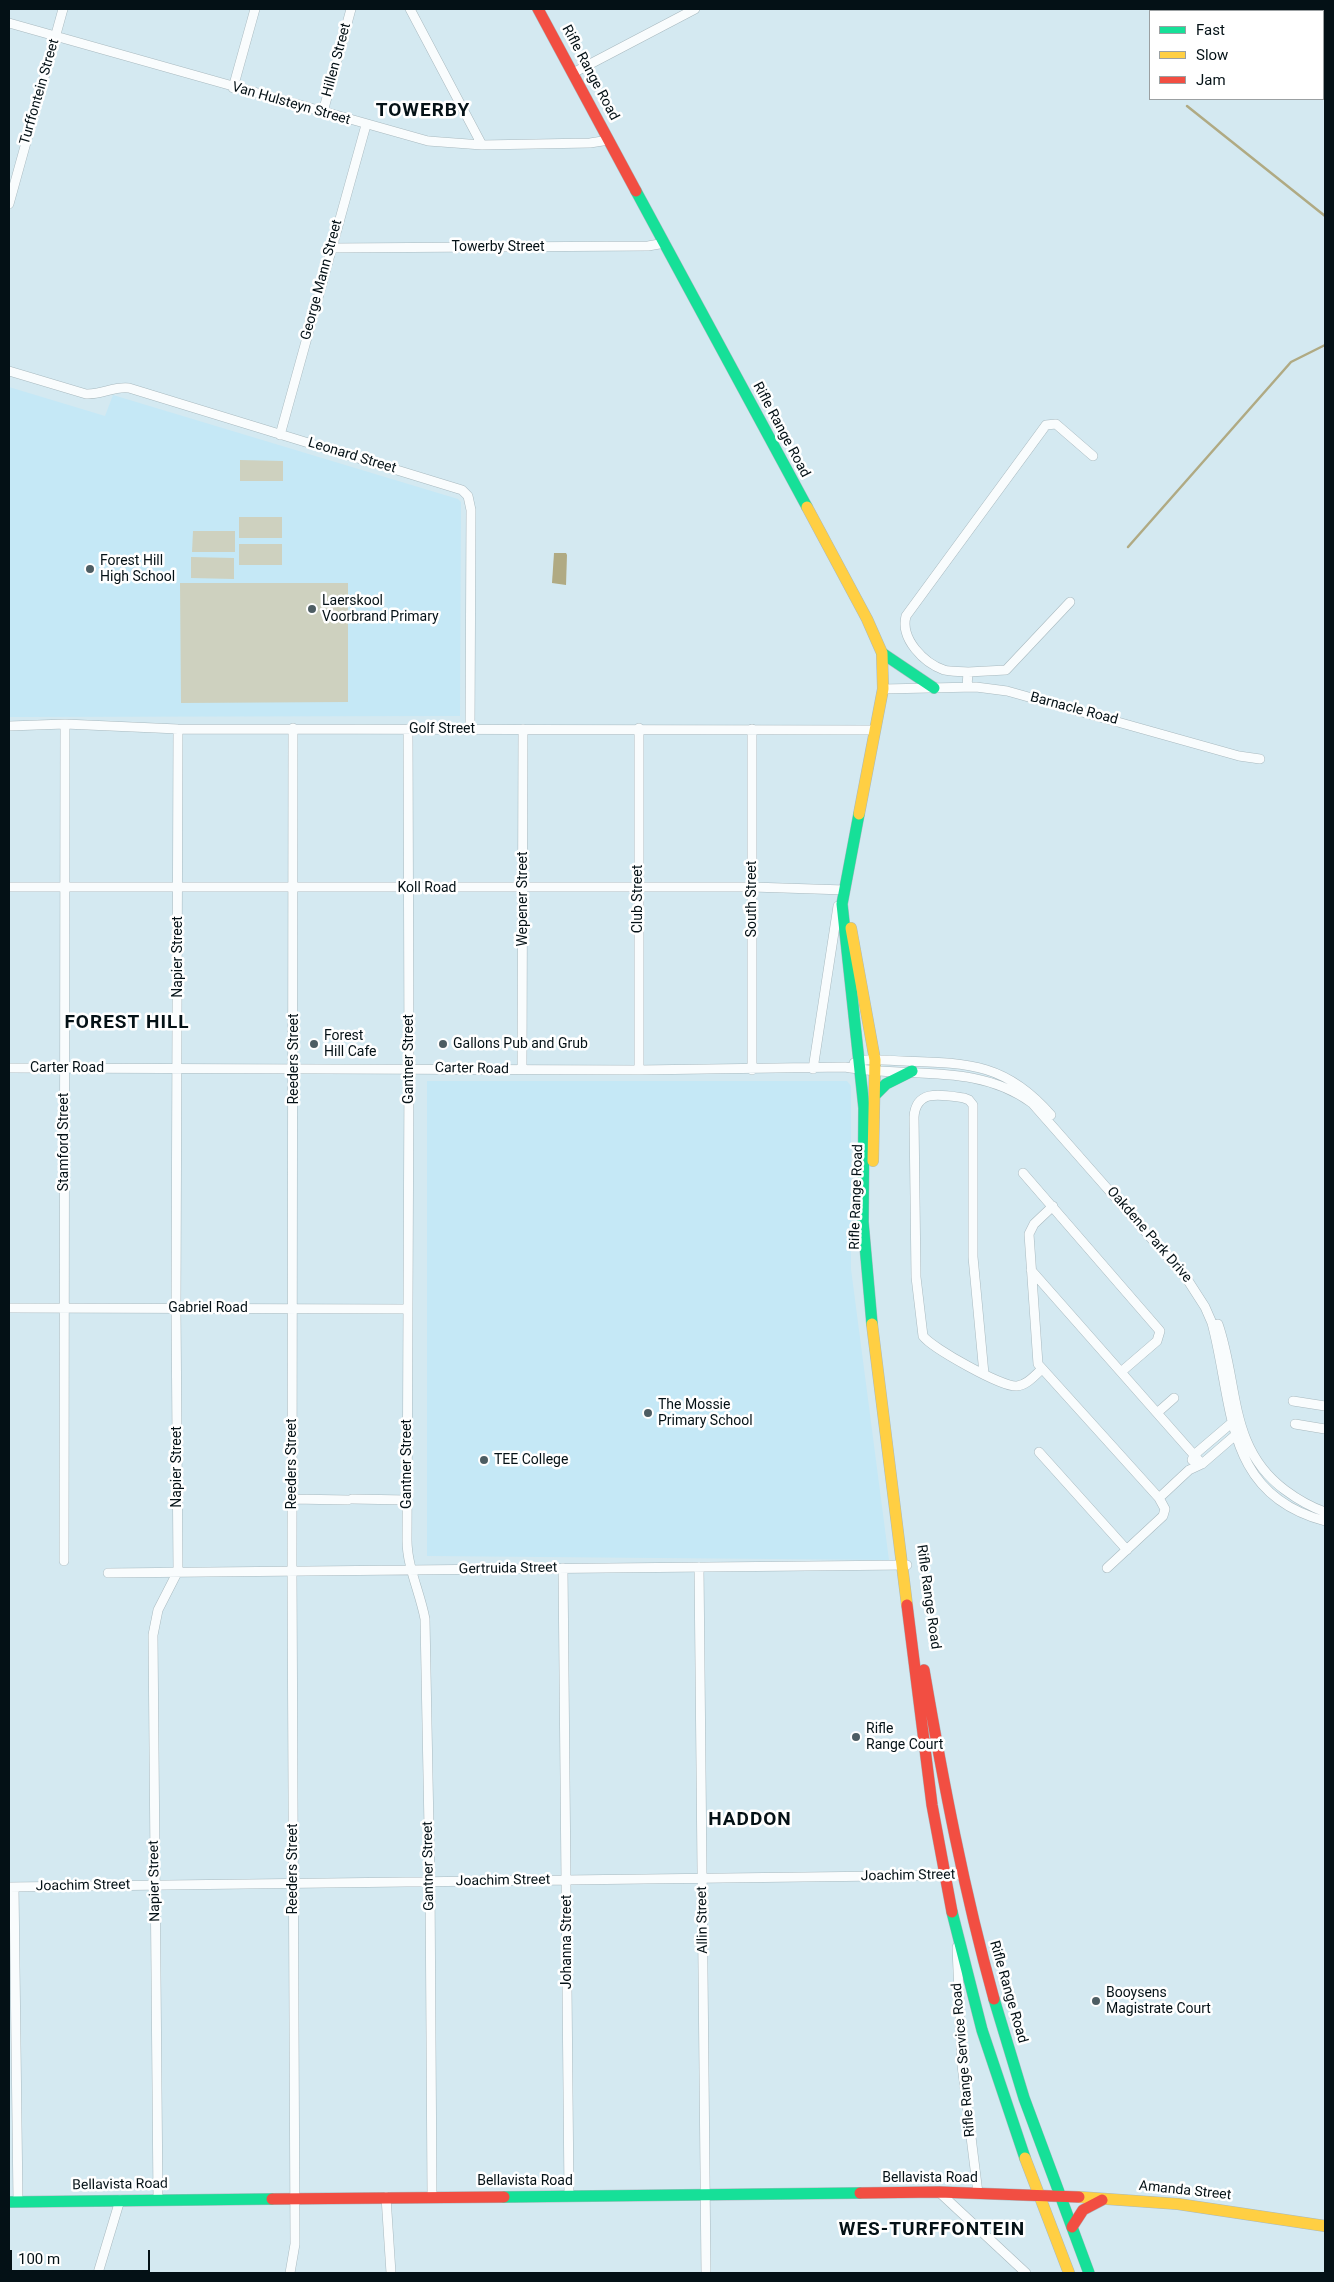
<!DOCTYPE html>
<html>
<head>
<meta charset="utf-8">
<style>
	body { margin:0 }
	#map { position:relative; width:1334px; height:2282px; overflow:hidden; background:#d4e9f1; font-family:Roboto,sans-serif }
	canvas { display:block }
	.frame { position:absolute; inset:0; border:10px solid #041116; pointer-events:none }
	.legend { position:absolute; left:1149px; top:10px; width:175px; height:90px; box-sizing:border-box; background:#fff; border:1px solid #9ba0a2; margin:0; padding:6px 9px; list-style:none; font-size:15px; color:#041116 }
	.legend li { display:flex; align-items:center; gap:10px; height:25px }
	.legend b { width:25px; border:1px solid #9ba0a2 }
	.scale { position:absolute; left:10px; top:2250px; width:140px; height:22px; box-sizing:border-box; border:2px solid #041116; border-top:0; padding-left:6px; font-size:15px; line-height:18px; white-space:nowrap; color:#041116; -webkit-text-stroke:4px #fff; paint-order:stroke }
</style>
</head>
<body>
<div id="map">
<canvas width="1334" height="2282"></canvas>
<div class="frame"></div>
<ul class="legend">
<li><b style="height:6px;background:#16e098"></b>Fast</li>
<li><b style="height:6px;background:#ffcf43"></b>Slow</li>
<li><b style="height:6px;background:#f24e42"></b>Jam</li>
</ul>
<div class="scale">100 m</div>
</div>
<script>
const c = document.querySelector('canvas').getContext('2d');
c.lineJoin = 'round';
function fill(path, color) { c.fillStyle = color; c.fill(path, 'evenodd'); }
function stroke(path, color, width, dash) { c.strokeStyle = color; c.lineWidth = width; c.lineCap = dash ? 'butt' : 'round'; c.setLineDash(dash || []); c.stroke(path); }
function drawText(font, color, halo, rows, align = 'center') {
  c.font = font + ' Roboto,sans-serif'; c.lineWidth = 5; c.setLineDash([]); c.textBaseline = 'middle'; c.strokeStyle = halo; c.fillStyle = color; for (const [text, x, y, turn = 0] of rows) {
    c.save(); c.translate(x, y); c.rotate((+turn || 0) * Math.PI / 180); c.textAlign = isNaN(turn) ? turn : align; if (halo) c.strokeText(text, 0, 0); c.fillText(text, 0, 0); c.restore();
  }
}
fill(new Path2D(`
	M9,387L105,416L113,395L458,499L461,502L460,716L9,717Z
	M427,1081H847L851,1086V1269L889,1560L427,1556Z`), '#c5e8f6');
fill(new Path2D(`
	M240,460L283,461V481H240Z
	M239,517H282V538H239Z
	M193,531H235V552H192Z
	M239,544H282V565H239Z
	M191,557L234,558V579L191,578Z
	M348,583V702L181,703L180,583Z`), '#ced1bf');
fill(new Path2D(`
	M554,553H566L567,555L566,585L552,583Z`), '#b0aa83');
stroke(new Path2D(`
	M1187,106L1325,216
	M1128,547L1291,362L1325,345`), '#b0aa83', 2.5);
const street = new Path2D(`
	M410,9L482,145
	M9,23L428,141L482,145L590,143L609,140
	M573,73L695,9
	M233,88L255,9
	M323,112L351,9
	M9,204L63,9
	M331,248L648,246L665,243
	M9,371L86,394C101,395 114,386 129,388L462,490L468,496L471,510L470,729
	M280,435L366,125
	M968,672L1006,670L1070,602
	M967,687L968,672C960,671 951,672 944,670C924,663 900,639 906,616L1046,425L1056,424L1093,456
	M883,689L976,687L1007,691L1239,756L1260,759
	M9,726L65,724L178,729L875,730
	M408,729L409,1068L407,1540C407,1567 420,1592 425,1619L430,1881L432,2196
	M9,887H752L845,890
	M854,1063C869,1057 888,1061 904,1061C968,1063 1006,1063 1051,1115
	M9,1068L639,1070L845,1067C909,1079 976,1062 1032,1103L1187,1279L1205,1307L1212,1323C1234,1405 1223,1494 1325,1521
	M522,1069L523,729
	M813,1069L838,906
	M639,1070V728
	M752,1070V729
	M1023,1173L1160,1331L1157,1341L1121,1372
	M1053,1206L1034,1224L1029,1234L1038,1364L1159,1498L1165,1509L1163,1516L1107,1568
	M1031,1270L1202,1464
	M9,1308L408,1309
	M1218,1324C1239,1384 1228,1448 1285,1490C1297,1499 1311,1507 1325,1512
	M984,1374L973,1257V1105L969,1100L964,1098C943,1095 916,1088 914,1117L916,1277L923,1336C932,1348 1003,1388 1017,1386C1027,1385 1034,1376 1042,1369
	M1293,1401L1325,1406
	M1157,1413L1174,1398
	M1295,1424L1325,1429
	M1039,1452L1127,1550
	M1192,1460L1194,1455L1235,1420
	M1159,1498L1189,1470L1202,1464L1239,1432
	M292,1499L348,1500
	M352,1499L407,1500
	M64,1561L65,724
	M699,1567L706,2273
	M563,1568L569,2196
	M108,1573L907,1565
	M9,1887L963,1875
	M14,1887L18,2202
	M957,1947L962,2065L978,2193
	M939,2192L1026,2273
	M386,2197L391,2273
	M158,2200L153,1635L158,1610L178,1571L176,1308L178,729
	M98,2273L120,2200
	M290,2273L295,2244L292,1570L293,728`);
const fast = new Path2D(`
	M636,191L807,507
	M882,653L934,688
	M859,814L842,904L864,1108L863,1222L872,1324
	M876,1094L886,1084L912,1071
	M952,1912L982,2030L1025,2158
	M994,1999L1024,2098L1089,2273
	M504,2197L860,2193
	M9,2202L272,2199`);
const slow = new Path2D(`
	M807,507L867,619L882,653L883,689L859,814
	M851,928L875,1060L873,1161
	M872,1324L907,1605
	M1025,2158L1069,2273
	M1079,2197L1178,2204L1325,2226`);
const jam = new Path2D(`
	M538,9L636,191
	M907,1605L932,1805L952,1912
	M924,1670C943,1781 964,1891 994,1999
	M860,2193L939,2192L1079,2197
	M272,2199L504,2197
	M1072,2227L1083,2210L1102,2200`);
stroke(street, '#a8b9bf', 10);
stroke(fast, '#a8b9bf', 12);
stroke(slow, '#a8b9bf', 12);
stroke(jam, '#a8b9bf', 12);
stroke(street, '#f9fcfd', 9);
stroke(fast, '#16e098', 11);
stroke(slow, '#ffcf43', 11);
stroke(jam, '#f24e42', 11);
for (const [x, y, r, color] of [
	[90,569,5,"#4d5d63"],
	[312,609,5,"#4d5d63"],
	[314,1044,5,"#4d5d63"],
	[443,1044,5,"#4d5d63"],
	[648,1413,5,"#4d5d63"],
	[484,1460,5,"#4d5d63"],
	[856,1737,5,"#4d5d63"],
	[1096,2001,5,"#4d5d63"]
]) { const dot = new Path2D(); dot.arc(x, y, r, 0, 2 * Math.PI); c.fillStyle = color; c.fill(dot); stroke(dot, '#fff', 2); }
drawText('14px', '#041116', '#fff', [
	["Hillen Street",337,60,-75],
	["Rifle Range Road",590,73,62],
	["Turffontein Street",40,92,-74],
	["Van Hulsteyn Street",291,104,16],
	["Towerby Street",498,247],
	["George Mann Street",322,280,-75],
	["Rifle Range Road",781,430,62],
	["Leonard Street",352,456,17],
	["Barnacle Road",1074,709,15],
	["Golf Street",442,729],
	["Koll Road",427,888],
	["Wepener Street",523,899,-90],
	["Club Street",638,899,-90],
	["South Street",752,899,-90],
	["Napier Street",178,957,-90],
	["Reeders Street",294,1059,-90],
	["Gantner Street",409,1059,-90],
	["Carter Road",67,1068],
	["Carter Road",472,1069,1],
	["Stamford Street",64,1142,-90],
	["Rifle Range Road",857,1197,-88],
	["Oakdene Park Drive",1149,1235,49],
	["Gabriel Road",208,1308],
	["Reeders Street",292,1464,-90],
	["Gantner Street",407,1464,-90],
	["Napier Street",177,1467,-90],
	["Gertruida Street",508,1569,-1],
	["Rifle Range Road",928,1597,82],
	["Gantner Street",429,1866,-91],
	["Reeders Street",293,1869,-90],
	["Joachim Street",908,1876,-1],
	["Napier Street",155,1881,-91],
	["Joachim Street",503,1881,-1],
	["Joachim Street",83,1886,-1],
	["Allin Street",703,1920,-91],
	["Johanna Street",567,1942,-90],
	["Rifle Range Road",1008,1992,74],
	["Rifle Range Service Road",964,2060,-95],
	["Bellavista Road",930,2178],
	["Bellavista Road",525,2181],
	["Bellavista Road",120,2185,-1],
	["Amanda Street",1185,2191,6]
]);
drawText('14px', '#041116', '#fff', [
	["Forest Hill",100,561],
	["High School",100,577],
	["Laerskool",322,601],
	["Voorbrand Primary",322,617],
	["Forest",324,1036],
	["Hill Cafe",324,1052],
	["Gallons Pub and Grub",453,1044],
	["The Mossie",658,1405],
	["Primary School",658,1421],
	["TEE College",494,1460],
	["Rifle",866,1729],
	["Range Court",866,1745],
	["Booysens",1106,1993],
	["Magistrate Court",1106,2009]
], 'left');
c.letterSpacing = '1px';
drawText('bold 19px', '#041116', '#fff', [
	["TOWERBY",423,111],
	["FOREST HILL",127,1023],
	["HADDON",750,1820],
	["WES-TURFFONTEIN",932,2230]
]);
c.letterSpacing = '0px';
</script>
</body>
</html>
